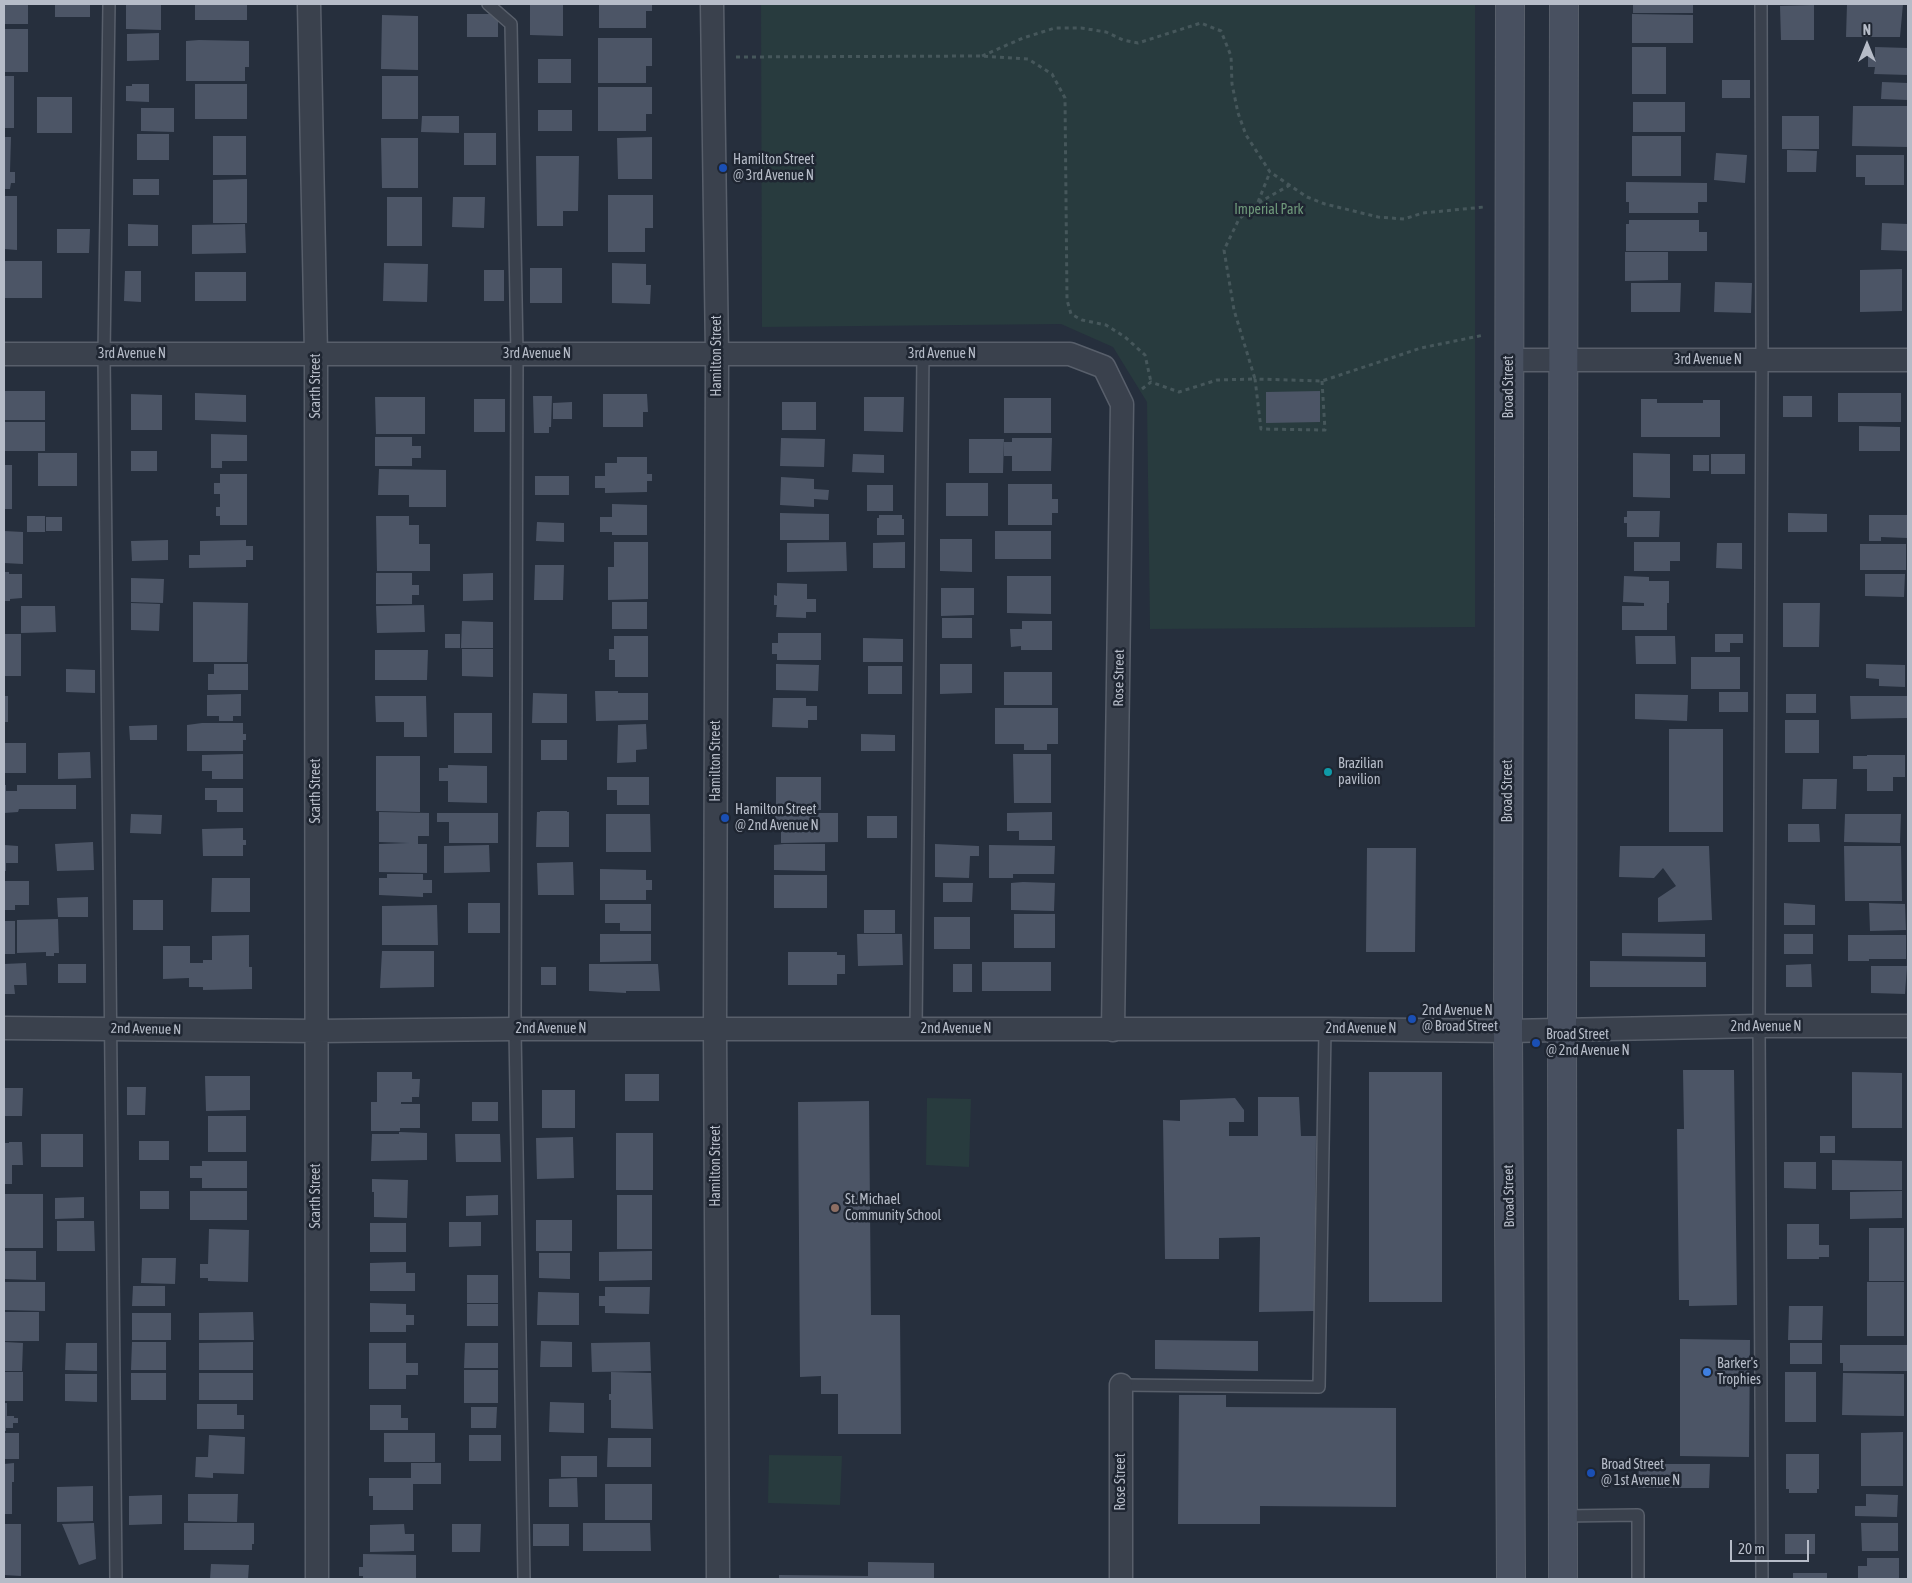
<!DOCTYPE html>
<html>
<head>
<meta charset="utf-8">
<style>
	body { margin:0 }
	#map { position:relative; width:1912px; height:1583px; overflow:hidden; background:#262f3d; font-family:"Asap Condensed",sans-serif }
	canvas { display:block }
	.frame { position:absolute; inset:0; border:5px solid #b6bcc8; pointer-events:none }
	.north { position:absolute; left:1842px; top:20px; width:50px; height:50px; -webkit-text-stroke:4px #1f2632; paint-order:stroke; rotate:0deg; font-size:14px; font-weight:700; line-height:20px; text-align:center; color:#b6bcc8 }
	.north::after { content:''; display:block; margin:auto; width:18px; height:22px; background:#b6bcc8; clip-path:polygon(50% 0,100% 100%,50% 72%,0 100%) }
	.scale { position:absolute; left:1730px; top:1540px; width:79px; height:22px; box-sizing:border-box; border:2px solid #b6bcc8; border-top:0; padding-left:6px; font-size:15px; line-height:18px; white-space:nowrap; color:#b6bcc8; -webkit-text-stroke:4px #1f2632; paint-order:stroke }
</style>
</head>
<body>
<div id="map">
<canvas width="1912" height="1583"></canvas>
<div class="frame"></div>
<div class="north">N</div>
<div class="scale">20 m</div>
</div>
<script>
const c = document.querySelector('canvas').getContext('2d');
c.lineJoin = 'round';
function fill(path, color) { c.fillStyle = color; c.fill(path, 'evenodd'); }
function stroke(path, color, width, dash) { c.strokeStyle = color; c.lineWidth = width; c.lineCap = dash ? 'butt' : 'round'; c.setLineDash(dash || []); c.stroke(path); }
function drawText(font, color, halo, rows, align = 'center') {
  c.font = font + ' "Asap Condensed",sans-serif'; c.lineWidth = 5; c.setLineDash([]); c.textBaseline = 'middle'; c.strokeStyle = halo; c.fillStyle = color; for (const [text, x, y, turn = 0] of rows) {
    c.save(); c.translate(x, y); c.rotate((+turn || 0) * Math.PI / 180); c.textAlign = isNaN(turn) ? turn : align; if (halo) c.strokeText(text, 0, 0); c.fillText(text, 0, 0); c.restore();
  }
}
fill(new Path2D(`
	M761,4H1475V627L1150,629L1147,402L1113,347L1061,324L762,327Z
	M927,1098L971,1099L969,1167L926,1165Z
	M769,1455L842,1456L840,1505L768,1503Z`), '#283b3e');
fill(new Path2D(`
	M4,4H28V24H4Z
	M55,4H90V17H55Z
	M126,4H161V30L126,29Z
	M195,4H247V20H195Z
	M530,4H563V36L530,35Z
	M599,4H652V11H646V28H599Z
	M1633,4H1693V13H1633Z
	M1847,4H1903L1900,37H1846Z
	M1814,5V40H1781L1780,6Z
	M467,14H498V37H467Z
	M1632,14L1693,15V43H1632Z
	M382,15L418,16V70L381,69Z
	M4,29H28V72H4Z
	M159,33V60L127,61V34Z
	M598,38H652V66H646V83H598Z
	M199,40L249,41V67H245V81H186V41Z
	M1632,47H1666V94H1632Z
	M1875,47L1908,48V75L1874,74L1875,67H1868V56L1875,57Z
	M538,59H571V83H538Z
	M4,76H14V128H4Z
	M382,76H418V119H382Z
	M1722,80H1750V98H1722Z
	M1882,82L1908,83V100L1881,99Z
	M132,84H149V102L126,101V86H132Z
	M195,84H247V119H195Z
	M598,87H652V114H646V131H598Z
	M37,97H72V133H37Z
	M1633,102H1685V132H1633Z
	M1853,106H1908V147L1852,146Z
	M141,108H174V132L141,131Z
	M538,110H572V131H538Z
	M422,116H459V133L421,132Z
	M1782,116H1819V149H1782Z
	M464,133H496V165H464Z
	M137,134H169V160H137Z
	M213,136H246V175H213Z
	M1632,136H1681V176H1632Z
	M4,137H11L10,172H15V183H11L10,189H4Z
	M652,137V179H618L617,138Z
	M381,138H418V188H382Z
	M1787,150L1817,151L1816,172H1787Z
	M1716,153L1747,155L1745,183L1714,180Z
	M1856,155H1904V185H1865V177H1856Z
	M536,156H579L578,211H563V226H537Z
	M133,179H159V195H133Z
	M247,179V223H213V180Z
	M1626,182L1707,183V202H1698V213H1629V202H1626Z
	M608,195H653V228H645V252H608Z
	M4,196H17V250L4,249Z
	M387,197H422V246H387Z
	M453,197H485L484,228L452,227Z
	M1629,220H1699V232H1707V251H1626V224H1629Z
	M1882,223L1908,224V251L1881,250Z
	M128,224L158,225V246H128Z
	M245,224L246,253L192,254V225Z
	M57,229H90L89,253H57Z
	M1625,252H1668V280L1625,281Z
	M4,261H42V298H4Z
	M384,263L428,264L427,302L383,301Z
	M612,263L646,264V285H651L650,304L612,303Z
	M530,268H562V303H530Z
	M1902,269V311L1860,312V270Z
	M484,270H504V301H484Z
	M125,271H141V302L124,301Z
	M195,272H246V301H195Z
	M1715,282L1752,283L1751,313L1714,312Z
	M1631,283H1681L1680,312H1631Z
	M4,391H45V420H4Z
	M1320,391V422L1266,423V392Z
	M195,393L246,395V422L195,420Z
	M1838,393H1901V422H1838Z
	M131,394L162,395V430H131Z
	M603,394H647L648,412H643V427H603Z
	M533,396H552L551,427H549V433H534Z
	M1783,396H1812V417H1783Z
	M375,397H425V434H376Z
	M864,397H904L903,432L864,431Z
	M1004,398H1051V433H1004Z
	M474,399H505V432H474Z
	M1641,399H1657V403H1703V400H1720V437H1641Z
	M572,402V419H553V403Z
	M782,402H816V430H782Z
	M4,422H45V451H4Z
	M1859,426L1900,427V451H1859Z
	M211,434L247,435V461H222V468H211Z
	M375,437H412V446H421V458H412V466H375Z
	M781,438L825,439L824,467L780,466Z
	M1012,438H1052L1051,471H1012V456H1004V442H1012Z
	M969,439H1004L1003,473H969Z
	M131,451H157V471H131Z
	M38,453H77V486H38Z
	M1633,453L1670,454V498L1633,497Z
	M853,454L884,455V473L852,472Z
	M1711,454H1745V474H1711Z
	M1693,455H1709V471H1693Z
	M617,457H647V474H652V481H647V492L605,493V488H595V476H605V463H617Z
	M4,465H12V509H4Z
	M379,469L446,470V507H409V495H378Z
	M220,474H247V525H220V516H216V507H220V494H214V483H220Z
	M535,476H569V495H535Z
	M781,477L814,479V489L829,490L828,500L814,499V507L780,505Z
	M946,483H988V516H946Z
	M1008,484H1052V499H1058V513H1052V525H1008Z
	M867,485H893V511H867Z
	M612,504L647,505V535H612V532H600V517H612Z
	M1627,511H1660L1659,537H1627V523H1624V517H1627Z
	M780,513L829,514V540H780Z
	M1788,513L1827,514V532H1788Z
	M879,515H902V519H904V535H877V518H879Z
	M1869,515H1907V538L1881,537V541H1869Z
	M27,516H45V532H27Z
	M376,516H409V525H419V544H430V571H377Z
	M46,517H62V531H46Z
	M537,522L564,523V542L536,541Z
	M4,531L23,532V564L4,563Z
	M995,531H1051V559H995Z
	M940,539H972V572L940,571Z
	M168,540V560L132,561L131,541Z
	M246,540V546H253V560H246V567L189,568V555H200V541Z
	M614,542H648V599L608,600V567H614Z
	M846,542L847,571L787,572V543Z
	M905,542V568H873V543Z
	M1634,542H1680V561H1670V571H1634Z
	M1717,543H1742V569L1716,568Z
	M1860,544H1906V570H1860Z
	M535,565H564L563,600H534Z
	M4,572H9V574H22V598L10,599V601H4Z
	M376,573H412V585H419V595H412V604H376Z
	M493,573V600L463,601V574Z
	M1865,574H1905L1904,597L1865,596Z
	M1007,576H1051V614L1007,613Z
	M1624,576L1649,577V581H1669V603H1667V630H1622V606H1644V603L1623,602Z
	M131,578L164,579L163,603L131,602Z
	M777,583L807,584V599H816V612H806V618L776,617L777,605H774V595L777,596Z
	M941,588H974V615L941,616Z
	M193,602L248,603L247,662H193Z
	M612,602H647V629H612Z
	M131,603L160,604L159,631L131,630Z
	M1783,603H1820L1819,647H1783Z
	M424,605L425,632L377,633L376,606Z
	M21,606H55L56,632L21,633Z
	M942,618H972V638H942Z
	M462,621L493,622V648H461Z
	M1022,621H1052V650H1021V646L1011,647L1010,629H1022Z
	M778,633H821V660H777V654H772V643H778Z
	M4,634H21V676H4Z
	M445,634H460V648H445Z
	M1715,634H1743V643H1730V652H1715Z
	M614,636H648V677H615V660H609V649H614Z
	M1635,636H1675L1676,664H1636Z
	M863,638L903,639V662H863Z
	M462,649H493V677L462,676Z
	M375,650H428L427,680H375Z
	M1691,657H1740V689H1691Z
	M214,664H248V690H208V674H214Z
	M776,664L819,665L818,691L776,690Z
	M940,664H972V693L940,694Z
	M1866,664L1905,665V687L1879,686V679L1866,678Z
	M868,666H902V694H868Z
	M66,669L95,670V693L66,692Z
	M1004,672H1052V705H1004Z
	M595,691H618V693H648V720L596,721Z
	M1719,692H1748V712H1719Z
	M533,693L567,694V723H532Z
	M241,694V716H233V721H219V716H207V695Z
	M1635,694L1688,695L1687,721L1635,719Z
	M1786,694H1816V713H1786Z
	M4,696H8V722H4Z
	M375,696H426L427,737H404V722H376Z
	M1850,696H1907V718L1851,719Z
	M773,698H806V706H817V720H808V728L772,727Z
	M995,708H1058V744H1047V750H1024V744H995Z
	M454,713H492V753H454Z
	M1785,720H1819V753H1785Z
	M202,723H243V734H246V740H243V751H187V725Z
	M646,724L647,749L636,750V762L617,763L618,725Z
	M157,725V740H130L129,726Z
	M1669,729H1723V832H1669Z
	M861,734L895,735V751H861Z
	M541,740H567V760H541Z
	M4,743H26V773H4Z
	M90,752L91,778L58,779V753Z
	M243,754V779H212V771H202V755Z
	M1013,754H1051V803H1014Z
	M1867,755H1905V777H1893V791H1867V769H1853V756H1867Z
	M376,756H420V812L376,811Z
	M448,765L487,766V803L448,802V781H439V768H448Z
	M607,777H649V805H617V790H607Z
	M776,777H821V810H776Z
	M1803,779H1837L1836,809H1802Z
	M4,785H6V791H17V785H76V809H19L18,812L4,813Z
	M205,788H243V812H217V800H205Z
	M540,811H567V812H569V847H536L537,812H540Z
	M379,812L429,813V836H418V844H427V873L379,872V844L409,843L379,842Z
	M1052,812V840H1019V831H1007V813Z
	M437,813H498V843H449V822H437Z
	M775,813H838V842L781,843V829H775Z
	M131,814L162,815L161,834L130,833Z
	M606,814H650L651,852H606Z
	M1845,814H1901L1900,843L1844,842Z
	M867,816H897V838H867Z
	M1788,824H1819L1820,842H1788Z
	M243,828V840H246V845H243V856H203L202,829Z
	M93,842L94,870L57,871L55,844Z
	M784,844H825V871L774,870V845Z
	M935,844L979,846V856H970L969,878L935,877Z
	M4,845L18,846V863H6V871H4Z
	M489,845L490,872L444,873V846Z
	M989,845L1055,846L1054,874H1013V878H989Z
	M1620,846H1709L1712,920L1658,922V898L1676,886L1663,868L1654,878L1619,877Z
	M1844,846H1901L1902,901H1845Z
	M1367,848H1416L1415,952H1366Z
	M573,862L574,895H538L537,863Z
	M600,869L646,870V880H652V890H646V900H600Z
	M387,874H423V880H432V893H423V897L379,895V878H387Z
	M774,875H827V908H774Z
	M212,878H250V912H211Z
	M4,881H29V905H15V910H4Z
	M1023,882L1055,883L1054,911L1011,910V883Z
	M943,883H973L972,902H943Z
	M88,897V917H58L57,898Z
	M133,900H163V930H133Z
	M468,903H500V933H468Z
	M1784,903L1815,905V925H1784Z
	M1869,903L1905,904L1906,930L1870,931Z
	M605,904H651V931H620V923H605Z
	M437,905L438,945H382V906Z
	M864,910H895V933H864Z
	M1014,914H1055V948H1014Z
	M934,917H970V949H934Z
	M58,919L59,953H54V956H46V952L17,953V920Z
	M4,921H15V954H4Z
	M1622,933L1705,934V957L1622,956Z
	M600,934H651V961L600,962Z
	M857,934H902L903,965L858,966Z
	M1784,934H1813V954H1784Z
	M249,935V967H252V989L203,990V987H189V978L163,979V946H190V963H203V960H212V936Z
	M1848,935H1906V959H1869V961H1848Z
	M382,951H434V987L380,988Z
	M788,952H837V955H845V974H837V985H788Z
	M1590,961L1706,962V987H1590Z
	M982,962H1051V991H982Z
	M26,963L27,985H14L15,994H4V964Z
	M58,964H86V983H58Z
	M589,964H658L660,991H626V993L589,991Z
	M953,964H972V992H953Z
	M1811,964L1812,987H1786V965Z
	M1871,966H1907L1905,994L1871,993Z
	M541,967H556V985H541Z
	M1683,1070H1734L1737,1305L1689,1306V1300H1679L1677,1129H1684Z
	M377,1072H412V1079H420L419,1097H412V1102H401V1104H420V1128H400V1131H371V1102H377Z
	M1369,1072H1442V1302H1369Z
	M1852,1072L1902,1073V1128H1852Z
	M625,1074H659V1101H625Z
	M205,1076H250V1110L206,1111Z
	M127,1087H146L145,1115H127Z
	M4,1088H23L22,1116H4Z
	M542,1090H575V1128H542Z
	M1258,1097H1299L1301,1136H1316L1314,1311L1259,1312L1260,1237L1219,1238V1259H1165L1163,1120L1180,1121V1100L1235,1098L1244,1110V1122H1229V1136H1258Z
	M869,1101L871,1315H900L901,1434H838V1394H821V1376L800,1377L798,1102Z
	M472,1102H498V1121H472Z
	M208,1116H246V1152H208Z
	M399,1132L427,1133V1160L371,1161L372,1134H399Z
	M616,1133H653V1190H616Z
	M41,1134H83V1167H41Z
	M455,1134H500L501,1162H456Z
	M1820,1136H1835V1153H1820Z
	M573,1137L574,1178L537,1179L536,1138Z
	M139,1141H169V1160H139Z
	M9,1142H22L23,1165H12V1184H4V1143H9Z
	M1832,1160L1902,1161V1190H1832Z
	M202,1161H247V1188H202V1178H190V1166H202Z
	M1784,1162H1816V1189L1784,1188Z
	M372,1179L408,1180L407,1218L374,1217V1192H372Z
	M140,1191H169V1209H140Z
	M190,1191H247V1220H190Z
	M1902,1191V1218L1850,1219V1192Z
	M4,1194H43V1248H4Z
	M498,1195V1215L466,1216V1196Z
	M617,1195H652V1249H617Z
	M84,1197V1218L55,1219V1198Z
	M536,1220H572V1251H536Z
	M57,1221H94L95,1251H57Z
	M449,1222H481V1246L449,1247Z
	M370,1223H406V1252H370Z
	M1787,1224H1819V1245H1829V1257H1819V1259H1787Z
	M1869,1228H1904V1281H1869Z
	M209,1229L249,1230L248,1282L208,1281V1278H200V1264H208Z
	M4,1251H36V1280L4,1279Z
	M652,1251V1280L599,1281V1252Z
	M539,1253H570V1279L539,1278Z
	M142,1258H176L175,1284L141,1283Z
	M406,1262V1273H415V1291H370V1263Z
	M467,1275H498V1303H467Z
	M4,1282H45V1311L4,1310Z
	M1867,1282H1904V1336H1867Z
	M133,1286H165V1306H132Z
	M605,1287H650L649,1314L605,1313V1306H599V1296H605Z
	M538,1292L579,1293V1325H537Z
	M370,1303L406,1304V1315H414V1325H406V1332H370Z
	M467,1304H498V1326H467Z
	M1789,1306H1823L1822,1340H1788Z
	M4,1312H39V1341H4Z
	M253,1312L254,1340H199V1313Z
	M132,1313H171V1340H132Z
	M1680,1339L1750,1340L1749,1457L1680,1456Z
	M1155,1340L1258,1341V1371L1155,1369Z
	M541,1341L572,1342V1367H540Z
	M4,1342L23,1343L22,1371H4Z
	M132,1342H166V1370H131Z
	M253,1342V1370H199V1343Z
	M650,1342L651,1371L592,1372L591,1343Z
	M66,1343H97V1371L65,1370Z
	M369,1343H406V1363H418V1375H406V1389H369Z
	M465,1343H498V1368H464Z
	M1790,1343H1822V1364H1790Z
	M1840,1345H1908V1371H1843V1363H1840Z
	M464,1370H498V1403H464Z
	M4,1372H23V1401H4Z
	M611,1372L651,1373L653,1429L611,1428V1400H609V1394H611Z
	M1785,1372H1816V1422H1785Z
	M131,1373H166V1400H131Z
	M199,1373H253V1400H199Z
	M1843,1373L1904,1374V1416L1842,1415Z
	M65,1374H97V1402L65,1401Z
	M1179,1395H1226V1407L1396,1408V1507L1260,1506V1524H1178Z
	M550,1402L584,1403V1433L549,1432Z
	M4,1403H7V1416H14V1418H18V1423H13V1428H6V1431H4Z
	M197,1404H237V1415H244V1429H197Z
	M370,1405H401V1418H408V1430H370Z
	M471,1407H497L496,1428H471Z
	M1903,1432V1486H1861V1433Z
	M4,1433H19V1459H4Z
	M384,1433H435V1462H384Z
	M209,1435L245,1437L244,1474L213,1473V1478L195,1477L196,1457H208Z
	M469,1435H501V1461H469Z
	M608,1438H651V1467H607Z
	M1786,1454H1819V1489H1817V1493H1789V1489H1786Z
	M561,1456H597V1477H561Z
	M14,1463V1482H12V1514H4V1464Z
	M411,1463H441V1484H413V1510H373V1496H369V1478H411Z
	M1639,1464H1710L1709,1488H1638Z
	M577,1478L578,1507H549V1479Z
	M605,1484H652V1520H605Z
	M93,1486V1521L57,1522V1487Z
	M188,1494H238L237,1522L188,1521Z
	M1866,1494L1898,1495L1897,1517L1855,1516V1506H1866Z
	M162,1495V1524L129,1525V1496Z
	M94,1523L96,1559L79,1565L62,1524Z
	M184,1523H254V1544H252V1550H184Z
	M583,1523H650L651,1551H583Z
	M1861,1523H1898V1551H1862Z
	M4,1524H21V1576L4,1575Z
	M404,1524L405,1534H414V1551L370,1552V1525Z
	M452,1524H481L480,1552H452Z
	M533,1524H569V1546H533Z
	M1785,1534H1815V1554H1785Z
	M363,1554L416,1555V1579H363V1576H359V1567H363Z
	M1867,1558H1899V1579H1858V1566H1867Z
	M868,1562L934,1563V1579H779V1575L868,1576Z
	M211,1564L249,1565L248,1579H210Z
	M1793,1573H1827V1579H1793Z`), '#4c5566');
const lane = new Path2D(`
	M109,4L104,354L116,1579
	M488,4L511,24L517,354L515,1029L524,1579
	M1761,4L1762,360L1759,1026L1762,1579
	M916,1029L923,354
	M1121,1385L1319,1387L1325,1029
	M1563,1516L1638,1515V1579`);
const street = new Path2D(`
	M309,4L316,354L317,1579
	M712,4L717,354L715,1029L718,1579
	M4,354H1070L1104,367L1122,404L1113,1030
	M1508,360H1908
	M4,1028L316,1031L515,1029H1325L1508,1031L1759,1026H1908
	M1121,1385V1579`);
const secondary = new Path2D(`
	M1510,4L1508,1031L1511,1579
	M1563,1579L1562,1030L1564,4`);
stroke(lane, '#585f6b', 14);
stroke(street, '#585f6b', 25);
stroke(secondary, '#585f6b', 30);
stroke(new Path2D(`
	M982,56L1023,38L1055,28H1081L1106,32L1123,40L1138,43L1201,23L1221,31L1231,56L1232,84L1238,113L1246,135L1270,172L1307,197L1325,204L1378,217L1404,219L1423,213L1484,207
	M736,57L982,56L1028,59L1052,74L1065,98L1067,300L1071,314L1082,320L1106,325L1125,337L1145,355L1151,382
	M1258,202L1270,172
	M1322,381L1325,430L1261,429L1255,379L1322,381L1421,348L1484,335
	M1142,389L1151,382L1179,392L1217,380L1255,379L1234,310L1224,250L1239,219L1258,203L1290,185`), '#46575b', 3, [4, 4]);
stroke(lane, '#3a414d', 11);
stroke(street, '#3a414d', 22);
stroke(secondary, '#485060', 28);
for (const [x, y, r, color] of [
	[723,168,5,"#1a4fb4"],
	[1328,772,5,"#0f9aa8"],
	[725,818,5,"#1a4fb4"],
	[1412,1019,5,"#1a4fb4"],
	[1536,1043,5,"#1a4fb4"],
	[835,1208,5,"#8d6e63"],
	[1707,1372,5,"#3f7fe0"],
	[1591,1473,5,"#1a4fb4"]
]) { const dot = new Path2D(); dot.arc(x, y, r, 0, 2 * Math.PI); c.fillStyle = color; c.fill(dot); stroke(dot, '#1f2632', 2); }
drawText('14px', '#b6bcc8', '#1f2632', [
	["Hamilton Street",733,160],
	["@ 3rd Avenue N",733,176],
	["Brazilian",1338,764],
	["pavilion",1338,780],
	["Hamilton Street",735,810],
	["@ 2nd Avenue N",735,826],
	["2nd Avenue N",1422,1011],
	["@ Broad Street",1422,1027],
	["Broad Street",1546,1035],
	["@ 2nd Avenue N",1546,1051],
	["St. Michael",845,1200],
	["Community School",845,1216],
	["Barker's",1717,1364],
	["Trophies",1717,1380],
	["Broad Street",1601,1465],
	["@ 1st Avenue N",1601,1481]
], 'left');
drawText('14px', '#6e987a', '#1f2632', [
	["Imperial Park",1269,210]
]);
drawText('14px', '#b6bcc8', '#1f2632', [
	["3rd Avenue N",132,354],
	["3rd Avenue N",537,354],
	["3rd Avenue N",942,354],
	["Hamilton Street",717,356,-90],
	["3rd Avenue N",1708,360],
	["Scarth Street",316,386,-90],
	["Broad Street",1509,387,-90],
	["Rose Street",1119,678,-89],
	["Hamilton Street",716,761,-90],
	["Scarth Street",316,791,-90],
	["Broad Street",1508,791,-90],
	["2nd Avenue N",1766,1027],
	["2nd Avenue N",146,1029,1],
	["2nd Avenue N",551,1029],
	["2nd Avenue N",956,1029],
	["2nd Avenue N",1361,1029],
	["Hamilton Street",716,1166,-90],
	["Scarth Street",316,1196,-90],
	["Broad Street",1509,1196,-91],
	["Rose Street",1121,1482,-90]
]);
</script>
</body>
</html>
